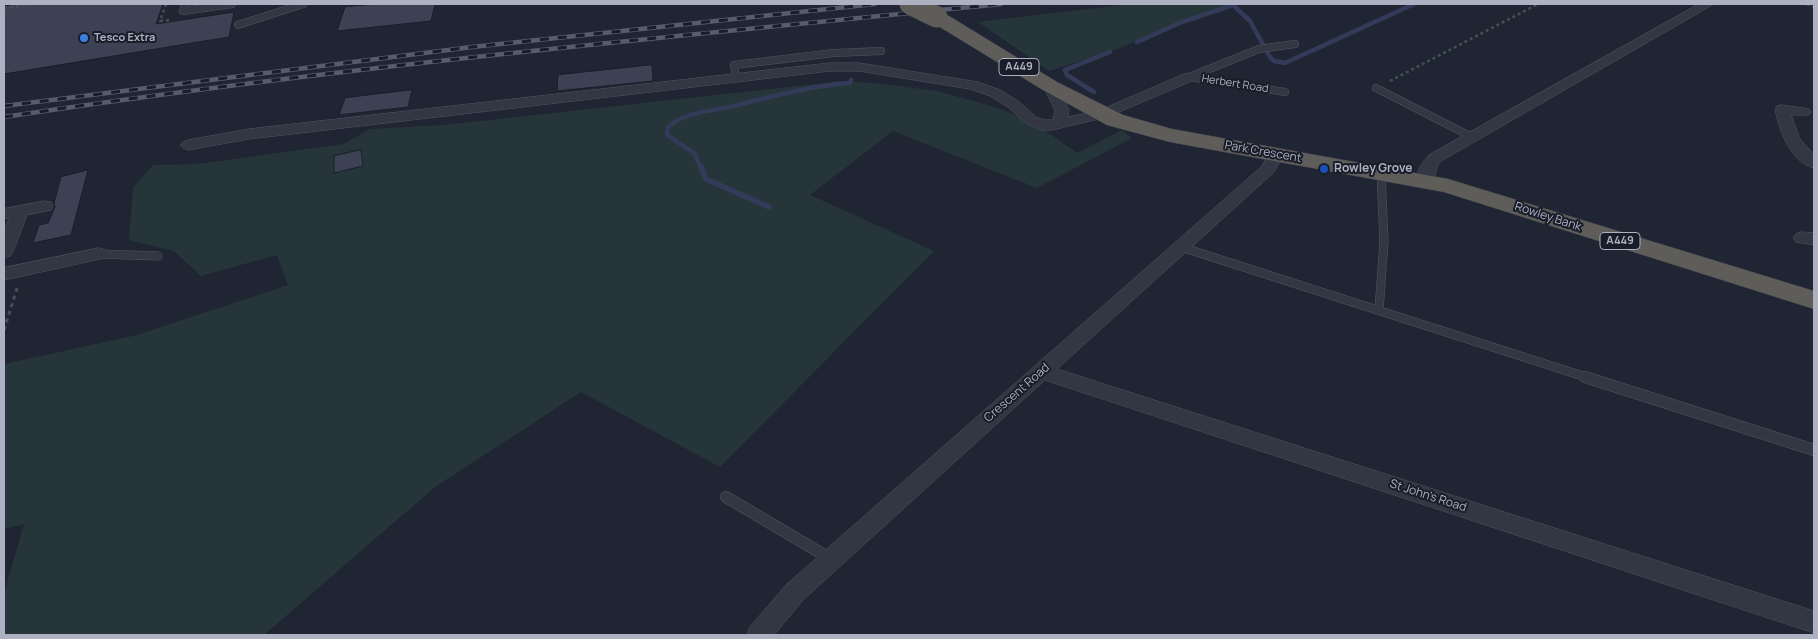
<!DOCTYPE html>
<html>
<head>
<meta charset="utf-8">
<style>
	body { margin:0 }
	#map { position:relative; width:1818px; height:639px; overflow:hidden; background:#202533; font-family:Manrope,sans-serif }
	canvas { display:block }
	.frame { position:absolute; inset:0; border:5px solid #adb1c1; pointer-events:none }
</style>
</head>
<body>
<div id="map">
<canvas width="1818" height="639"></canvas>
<div class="frame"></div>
</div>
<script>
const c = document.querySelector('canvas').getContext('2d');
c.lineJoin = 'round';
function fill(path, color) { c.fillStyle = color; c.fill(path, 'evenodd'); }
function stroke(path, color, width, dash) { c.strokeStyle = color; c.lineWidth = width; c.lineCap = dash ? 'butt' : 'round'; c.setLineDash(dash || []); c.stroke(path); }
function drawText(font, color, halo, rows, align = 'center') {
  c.font = font + ' Manrope,sans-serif'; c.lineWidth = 4; c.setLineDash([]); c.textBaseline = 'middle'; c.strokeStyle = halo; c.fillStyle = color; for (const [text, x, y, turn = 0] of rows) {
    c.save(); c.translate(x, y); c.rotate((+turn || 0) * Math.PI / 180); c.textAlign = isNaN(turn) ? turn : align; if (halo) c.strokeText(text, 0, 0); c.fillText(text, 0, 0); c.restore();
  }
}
fill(new Path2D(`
	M1130,4H1228L1223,9L1182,22L1110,52L1049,71L978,22Z
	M843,81L882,84L937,91L992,106L1032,121L1077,153L1122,130L1132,138L1037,188L893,131L810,195L934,251L720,467L581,392L435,487L264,635H4V593L24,524L4,529V364L137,335L288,285L277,255L201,276L174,251L129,240L133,188L153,165L198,164L343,144L370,129L444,125Z`), '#263539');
stroke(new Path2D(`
	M1137,42L1182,22L1233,5L1250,21L1270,57L1274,61L1285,63L1414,4
	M1094,92L1067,75L1065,70L1110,52
	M701,168L694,153L667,135L668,127C685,112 708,112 729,107C770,97 809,86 850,83L851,80`), '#333b58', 4.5);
stroke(new Path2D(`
	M701,167L706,179L769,207`), '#333b58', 5.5);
const building = new Path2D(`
	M18,4H163L156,24L234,12L229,37L4,74V6Z
	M376,4H435L431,21L337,31L345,7Z
	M652,65L653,81L557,91L558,75Z
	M412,90L408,107L339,115L345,98Z
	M361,150L363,166L334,173V156Z
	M88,170L71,235L33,243L39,225L48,223L55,207L54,203L61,177Z`);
fill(building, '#3c4254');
stroke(building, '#1b1e2b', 1);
const serviceFar2 = new Path2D(`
	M185,4L183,11L232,4
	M238,25L303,4
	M1189,77L1259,49L1295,44
	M1190,77L1285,92
	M736,78L734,65L834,53L881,51
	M1376,88L1472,137`);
const serviceFar1 = new Path2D(`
	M1181,247L1589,378
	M99,254L158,256
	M1379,310L1384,241L1381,172`);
const service = new Path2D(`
	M1585,377L1814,450
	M726,497L831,559`);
const minor = new Path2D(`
	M1699,4H1714L1441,161C1434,169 1437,176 1432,183H1420C1414,172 1422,163 1429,155Z
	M830,63H859L978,82L1000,90L1018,101L1036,117L1044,120H1053L1055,110L1043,86L1045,83H1055L1069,110L1068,117L1098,111L1184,74H1194L1196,77L1194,80L1107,117L1052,130H1041L1026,123L1008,107L990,96L970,89L859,71H830L249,139L188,150L183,148L180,145L183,142L188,140L249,129Z
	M1782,105L1809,109L1811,112L1809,115H1791L1800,139L1814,155V168C1790,162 1779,130 1775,109L1777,106Z
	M1277,149L1283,151L1285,154L1273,173L1057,369L1814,611V633L1045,380L803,600L774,635H747L750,627L787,584L1261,167L1271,151Z
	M45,201L51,202L53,206L51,210L27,215L13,252L10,256L4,258V231L9,218L4,219V209Z
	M1802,232L1814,233V245L1796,242L1793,238L1796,234Z
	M99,248L105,250L108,254L105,258L4,280V268Z`);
const trunk = new Path2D(`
	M937,11L944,13L1057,82L1123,115L1172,129L1448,179L1814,291V309L1444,192L1170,142L1107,125L1043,90L930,21L927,17L930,13Z`);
stroke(serviceFar2, '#515462', 8);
stroke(serviceFar1, '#515462', 9);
stroke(service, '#515462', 12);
stroke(minor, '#515462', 1);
stroke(trunk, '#3e414f', 1);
stroke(new Path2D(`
	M166,4L160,21L171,20
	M1807,4L1814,7
	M4,8L33,4
	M1390,81L1538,4`), '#435056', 2.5, [3, 3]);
stroke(new Path2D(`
	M4,330L18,285`), '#435056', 3, [4, 4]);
stroke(serviceFar2, '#333744', 7);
stroke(serviceFar1, '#333744', 8);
stroke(service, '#333744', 11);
fill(minor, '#333744');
fill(trunk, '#5e5d5a');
const rail = new Path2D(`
	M4,106L472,47L875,4
	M4,117C335,67 668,37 1001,4`);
stroke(rail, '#575c6d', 4.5);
stroke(rail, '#191c29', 3, [9]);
const trunkBridge = new Path2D(`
	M910,4L937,17`);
stroke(trunkBridge, '#3e414f', 22, []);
stroke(trunkBridge, '#5e5d5a', 21);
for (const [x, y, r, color] of [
	[84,38,5,"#3f7fe0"],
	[1324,169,5,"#1a4fb4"]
]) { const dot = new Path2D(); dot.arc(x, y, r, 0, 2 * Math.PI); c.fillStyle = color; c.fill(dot); stroke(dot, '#191c29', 2); }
drawText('bold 11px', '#adb1c1', '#191c29', [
	["Tesco Extra",94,38]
], 'left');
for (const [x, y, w] of [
	[1019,67,40],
	[1620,241,40]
]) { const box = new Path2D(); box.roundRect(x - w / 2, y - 8.5, w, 17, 4); c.fillStyle = '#191c29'; c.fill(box); stroke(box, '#adb1c1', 1); }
drawText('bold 11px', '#adb1c1', null, [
	["A449",1019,67],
	["A449",1620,241]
]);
drawText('11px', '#adb1c1', '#191c29', [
	["Herbert Road",1235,84,9]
]);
drawText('12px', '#adb1c1', '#191c29', [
	["Park Crescent",1263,152,10],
	["Rowley Bank",1548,217,18],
	["Crescent Road",1017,393,-41],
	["St John's Road",1428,496,18]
]);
drawText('bold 12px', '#adb1c1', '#191c29', [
	["Rowley Grove",1334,169]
], 'left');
</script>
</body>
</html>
